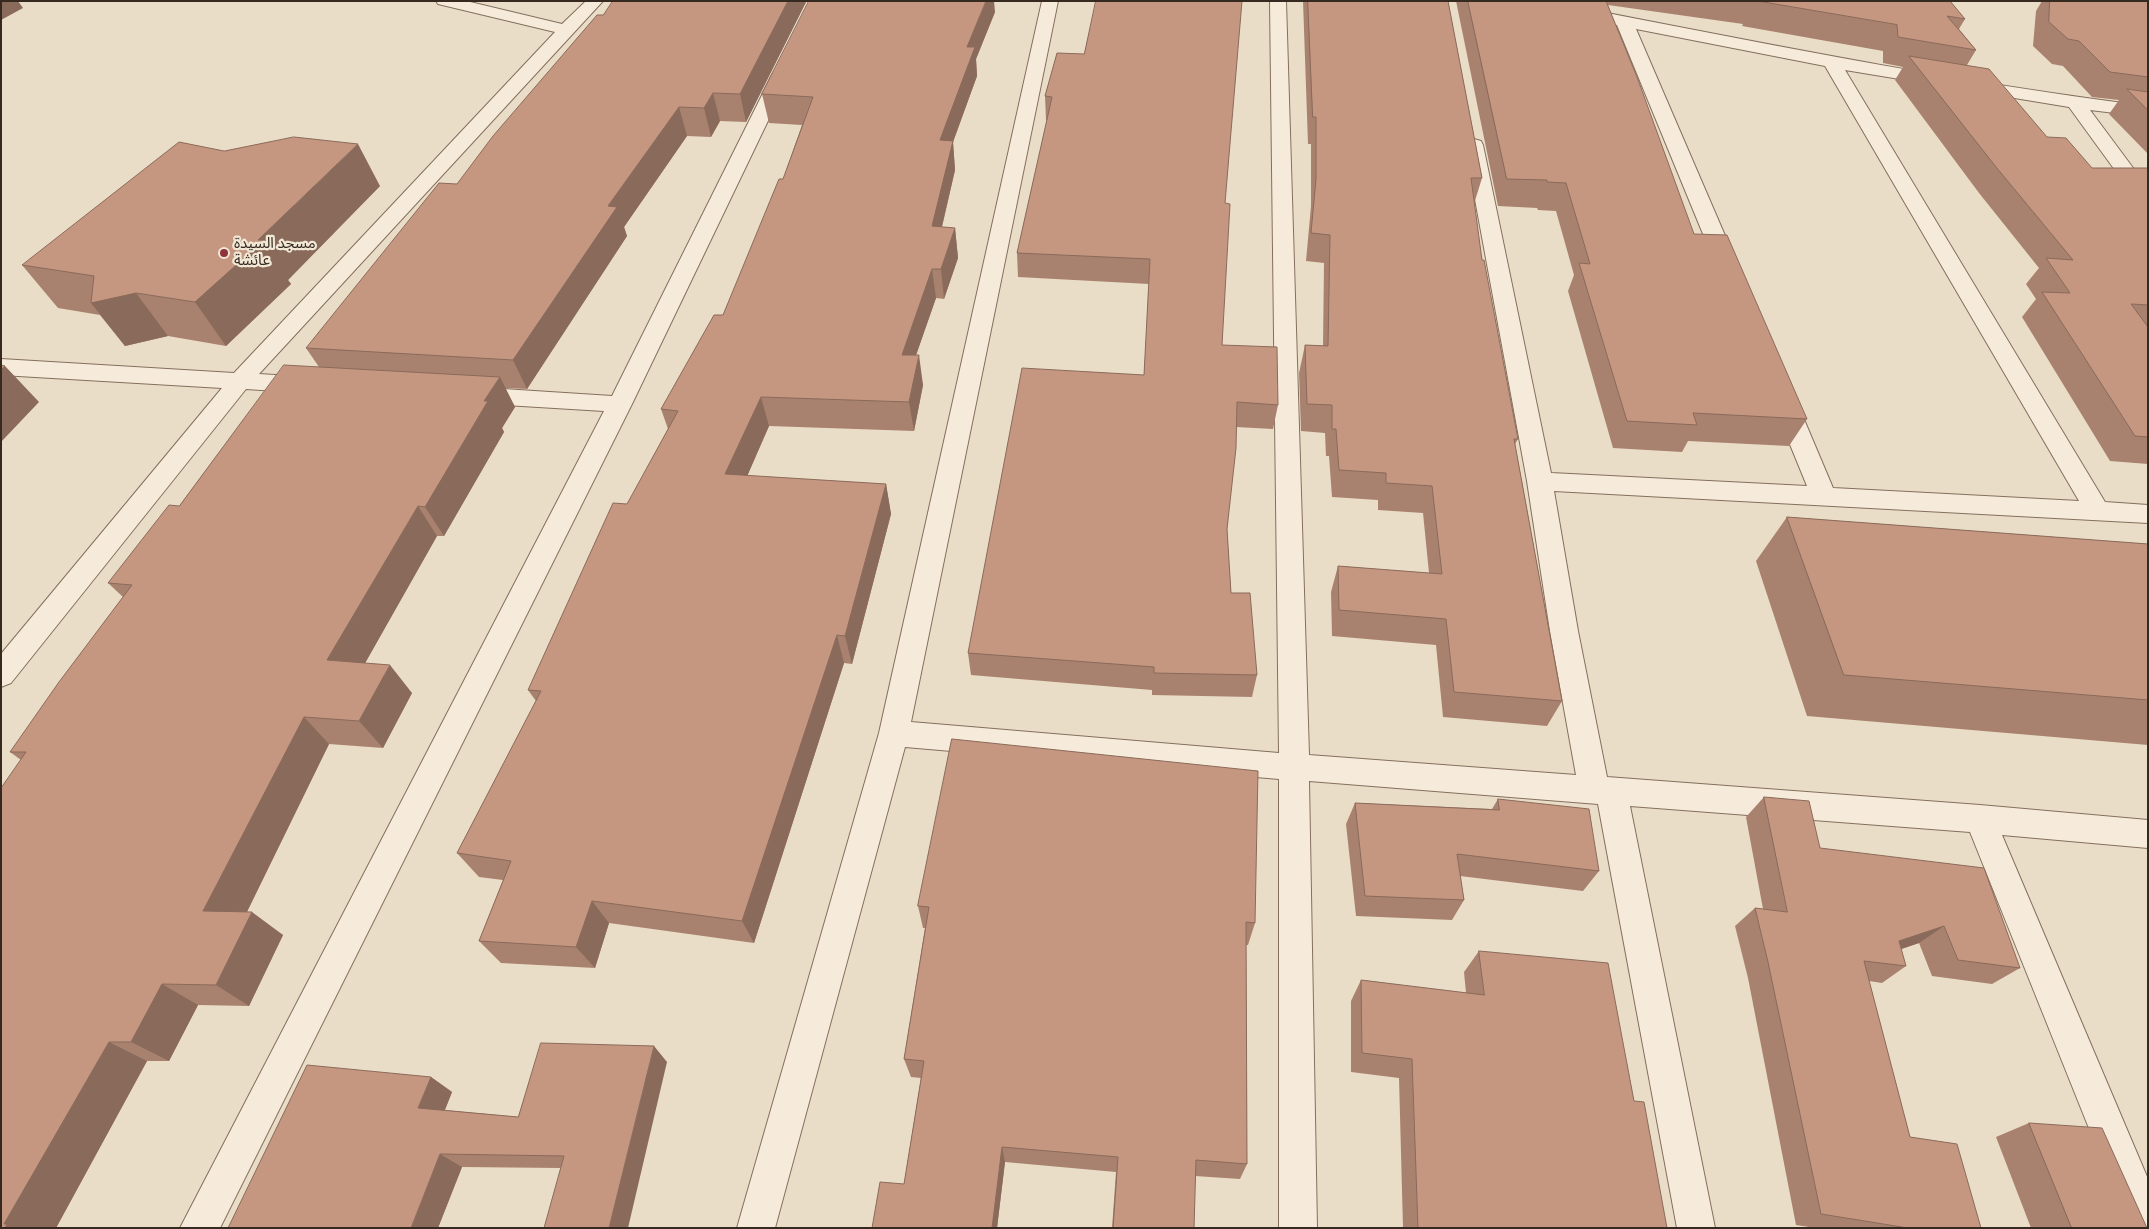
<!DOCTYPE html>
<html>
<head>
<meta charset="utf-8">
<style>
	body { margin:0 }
	#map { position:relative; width:2149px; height:1229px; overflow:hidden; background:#eaddc7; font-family:"PT Serif",serif }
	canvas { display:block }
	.frame { position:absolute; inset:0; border:2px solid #362920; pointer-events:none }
</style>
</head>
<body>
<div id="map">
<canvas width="2149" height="1229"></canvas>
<div class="frame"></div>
</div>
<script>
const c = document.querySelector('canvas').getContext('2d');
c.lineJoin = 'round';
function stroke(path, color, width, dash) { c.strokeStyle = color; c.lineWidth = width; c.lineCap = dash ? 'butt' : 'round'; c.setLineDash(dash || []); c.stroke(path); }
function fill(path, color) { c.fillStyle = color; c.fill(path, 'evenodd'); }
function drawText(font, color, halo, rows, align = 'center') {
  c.font = font + ' "PT Serif","Noto Sans Arabic",serif'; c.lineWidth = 4.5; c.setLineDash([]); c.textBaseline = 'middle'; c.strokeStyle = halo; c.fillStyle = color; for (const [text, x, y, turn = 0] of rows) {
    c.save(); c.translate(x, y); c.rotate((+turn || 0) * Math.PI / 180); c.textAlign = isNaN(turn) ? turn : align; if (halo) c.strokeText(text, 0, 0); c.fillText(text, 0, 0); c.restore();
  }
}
const minor = new Path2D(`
	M436,1H466L562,24L586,1H603L259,374L307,377L315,380L319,385L315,390L307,393L246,389L11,683L1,687V654L222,388L1,375V359L234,373L555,32L438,4Z
	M1042,1H1058L911,722L1279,753L1270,1H1286L1309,755L1576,775L1550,631L1527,481L1465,145L1467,141L1474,139L1481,141L1483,145L1551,473L1807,486L1771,398L1775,392L1783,390L1791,392L1795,398L1833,488L2079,501L1825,66L1636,29L1739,268L1735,273L1728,274L1721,273L1717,268L1617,25L1520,6L1514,4L1512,1H1546C1746,40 1946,81 2148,106V117L2090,110L2148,188V208L2141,206L2069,107L1845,70L2105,502L2148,505V523L1554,491L1578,631L1607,777L1980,805L2148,820V848L2002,835L2148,1179V1228H2129L1970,832L1630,806L1715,1228H1677L1598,804L1309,781L1317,1228H1279V779L905,747L775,1228H737L879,733Z
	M781,70L787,71L790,75L632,404L220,1228H180L604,411L472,403L464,401L460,395L464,389L472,387L612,396L772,75L775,71Z`);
stroke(minor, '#846f5e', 2);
fill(minor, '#f6ebda');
fill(new Path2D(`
	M1303,1H1448L1482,178L1474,204L1482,260L1518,439L1515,444L1562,701L1547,726L1443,717L1436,645L1332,636L1331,592L1338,566L1429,573L1423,513L1378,510V500L1332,497L1329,456H1326L1325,433L1301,431L1299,373L1305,345L1323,346L1324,263L1306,261L1311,206V144H1308Z
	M1456,1H1950L1965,19L1959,29L1976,50L1967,65L2047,137L2092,168H2148V464L2110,461L2022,317L2036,299L2026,284L2039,268L1979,193L1895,80L1903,67L1883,63V51L1742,26L1743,24L1608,5L1694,234L1807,419L1789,446L1688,441L1682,452L1613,448L1568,291L1574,275L1556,211L1538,210L1537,208L1498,206Z
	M2042,1H2148V154L2109,114L2119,100L2092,97L2063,66L2052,64L2033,46L2036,11Z
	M806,2L746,122L720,121L711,137L687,136L624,227L627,236L527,389L505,388L515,407L502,428L504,432L444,536H437L365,663L412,693L383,748L329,744L247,912L283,935L249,1006L198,1005L169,1061H147L56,1228H1L21,760L10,752L123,597L108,583L179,506L319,367L306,348L457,184L603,15Z
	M995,12L976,59L977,76L953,142L955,170L942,227L955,228L958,258L944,299L936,298L916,355L923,385L914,431L769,426L747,476L886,484L891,514L852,664L844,663L754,943L609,923L595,968L501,963L479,941L503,880L479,877L457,853L536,701L528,690L668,429L661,409L723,315L783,179L802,125L769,123L762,94Z
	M1057,53L1225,203L1222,345L1278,405L1273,429L1236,427L1227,529L1231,593L1257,675L1252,697L1152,695V690L971,675L968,653L1144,375L1149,284L1018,277L1017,253L1047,120H1046L1045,96Z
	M380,186L288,280L291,284L226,346L168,336L125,346L100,315L58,308L22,265Z
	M1787,517L2148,544V745L1807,716L1756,561Z
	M952,739L1255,923L1248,945H1246L1247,1164L1240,1179L1195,1176L1194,1228H1112L1116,1172L1005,1162L997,1228H872L904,1184L921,1078L911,1077L904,1059L925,928H923L918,906Z
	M1764,797L1820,848L2020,968L1992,984L1932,976L1919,943L1901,949L1906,966L1882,983L1869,981L1910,1137L1981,1228H1816L1796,1225L1748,978L1735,926L1755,908L1763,909L1746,817Z
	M1498,799L1599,871L1583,891L1460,876L1464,900L1452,920L1356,916L1346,824L1355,803L1492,809Z
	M1479,951L1634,1101L1667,1228H1403L1399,1078L1351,1072V1001L1361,980L1466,993L1464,972Z
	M667,1062L560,1168L462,1167L438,1228L431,1077L452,1092L445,1110L518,1117Z
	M2029,1123L2147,1228H2031L1996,1137Z`), '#a9826f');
fill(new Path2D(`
	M1,1H18L23,8L1,20Z
	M788,1H806V2L746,122L740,94Z
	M986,1H994L995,12L976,59L977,76L953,142L955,170L935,256L932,226L940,140L967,47Z
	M713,93L720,121L711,137L704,108Z
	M679,107L687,136L624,227L627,236L527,389L513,360L608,206Z
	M358,144L380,186L288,280L291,284L226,346L195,302L258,240Z
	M955,228L958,258L944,299L941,269Z
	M932,269L936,298L906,384L902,355Z
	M136,293L168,336L125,346L91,303Z
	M919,355L923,385L914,431L909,402Z
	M5,366L39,402L1,442V370Z
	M500,377L515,407L502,428L504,432L444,536L425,507L484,401Z
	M761,397L769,426L735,504L725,474Z
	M886,484L891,514L852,664L845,636Z
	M418,506L437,536L351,688L327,660Z
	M837,635L844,663L754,943L742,921Z
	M390,665L412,693L383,748L359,721Z
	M304,717L329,744L236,934L203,911Z
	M592,901L609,923L595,968L576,947Z
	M252,912L283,935L249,1006L216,985Z
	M1944,926L1919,943L1875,958L1899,941Z
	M162,984L198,1005L169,1061L131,1042Z
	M109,1042L147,1061L56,1228H5L4,1224Z
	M654,1046L667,1062L628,1228H609Z
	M431,1077L452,1092L440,1122L418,1108Z
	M1002,1147L1005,1162L997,1228H992Z
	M440,1154L462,1167L438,1228H411Z`), '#8a6a5a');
const building = new Path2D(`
	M613,1H788L740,94L713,93L704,108L679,107L608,206L617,207L513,360L306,348L439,183L457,184L493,136L597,15H603Z
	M809,1H986L967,47H975L940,140L953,141L932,226L955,228L941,269H932L902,355H919L909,402L761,397L725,474L886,484L845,636L837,635L742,921L592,901L576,947L479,941L511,861L457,853L541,691L528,690L613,503L627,504L678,411L661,409L714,315H723L779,179H783L813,97L762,94Z
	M1096,1H1242L1225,203L1230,204L1222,345L1277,347L1278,405L1237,402L1236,448L1227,529L1231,593H1250L1257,675L1154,673V667L968,653L1022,368L1144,375L1150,259L1017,253L1052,97L1045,96L1057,53L1084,54Z
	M1308,1H1448L1482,178H1471L1482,260H1484L1518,439H1514L1562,701L1454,692L1446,619L1339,610L1338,566L1442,574L1432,486L1386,483V473L1339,470L1336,429H1332V405L1307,404L1305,345L1328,346L1330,235L1311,233L1316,179V117H1313Z
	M1468,1H1606L1637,77L1694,234L1727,235L1807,419L1693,413L1697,425L1627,421L1579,263L1590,264L1566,183L1547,182V180L1507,179Z
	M1758,1H1950L1965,19L1947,16L1976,50L1898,37L1897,25Z
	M2050,1H2148V77L2110,72L2079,41L2068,39L2049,22Z
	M1909,56L1989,69L2047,137L2066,138L2092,168H2148V305L2131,304L2148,327V437L2135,436L2042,292L2070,293L2046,258L2073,260L1996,167Z
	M2127,89L2148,92V110Z
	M294,137L358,144L258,240H264L195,302L136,293L91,303L94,276L22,265L179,142L224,151Z
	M1,365L5,366L1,370Z
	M284,365L500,377L484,401H488L425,507L418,506L327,660L390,665L359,721L304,717L203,911L252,912L216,985L162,984L131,1042H109L4,1224H7L5,1228H1V788L26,752H10L59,682L132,585L108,583L169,505L179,506Z
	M1787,517L2148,544V700L1844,675Z
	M952,739L1258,771L1255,923L1246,922L1247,1164L1196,1160L1194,1228H1113L1118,1157L1002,1147L992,1228H872L880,1182L904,1184L924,1061L904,1059L929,907L918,906Z
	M1764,797L1809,801L1820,848L1984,868L2020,968L1958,960L1944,926L1899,941L1906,966L1864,961L1910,1137L1957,1144L1981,1228H1908L1821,1214L1768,962L1755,908L1787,912Z
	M1498,799L1589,809L1599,871L1457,854L1464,900L1365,896L1355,803L1499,810Z
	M1479,951L1608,963L1634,1101L1644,1102L1667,1228H1418L1412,1059L1362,1053L1361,980L1484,995Z
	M541,1043L654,1046L609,1228H544L564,1156L440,1154L411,1228H228L307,1065L431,1077L418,1108L518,1117Z
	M2029,1123L2102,1128L2147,1228H2072Z`);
fill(building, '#c59781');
stroke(building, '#8a6a5a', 1);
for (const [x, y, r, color] of [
	[224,253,5,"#8e343c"]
]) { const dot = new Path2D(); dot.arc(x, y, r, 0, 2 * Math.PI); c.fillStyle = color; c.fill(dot); stroke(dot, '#f2e8d6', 2); }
drawText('15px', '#362920', '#f2e8d6', [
	["مسجد السيدة",234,244],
	["عائشة",234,261]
], 'left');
</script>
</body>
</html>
